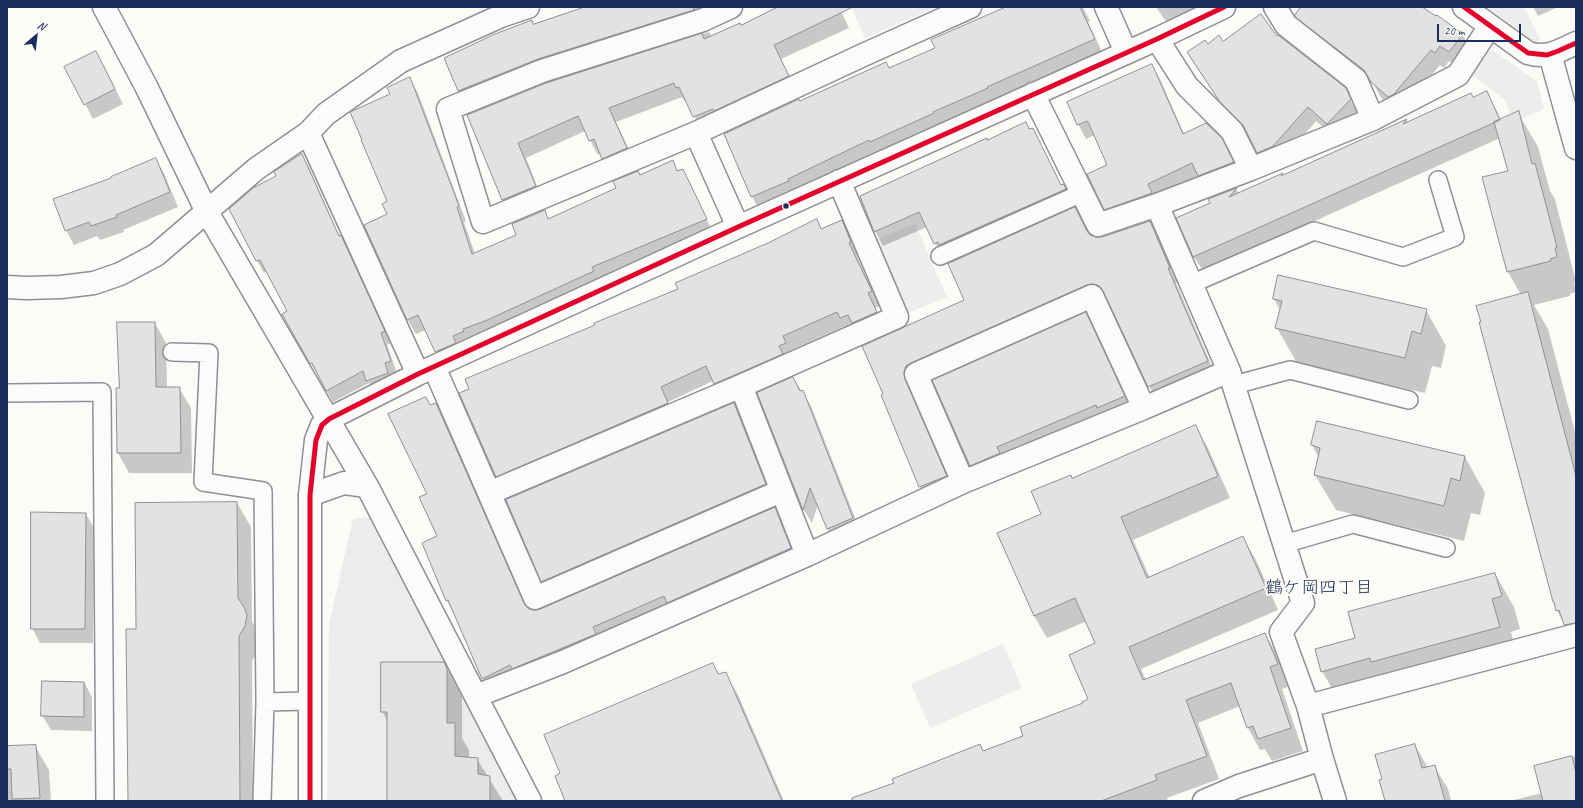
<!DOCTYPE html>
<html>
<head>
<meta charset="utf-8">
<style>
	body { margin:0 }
	#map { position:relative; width:1583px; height:808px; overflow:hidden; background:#fcfbf8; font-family:Caveat,sans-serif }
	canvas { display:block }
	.frame { position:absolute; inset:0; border:8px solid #1b2f5e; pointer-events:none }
	.north { position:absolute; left:16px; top:16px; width:40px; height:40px; -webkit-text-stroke:3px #fdfcf7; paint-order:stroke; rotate:28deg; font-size:11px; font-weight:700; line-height:16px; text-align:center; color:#1b2f5e }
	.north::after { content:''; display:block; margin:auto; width:14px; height:18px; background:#1b2f5e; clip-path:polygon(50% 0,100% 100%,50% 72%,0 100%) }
	.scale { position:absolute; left:1437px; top:24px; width:84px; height:18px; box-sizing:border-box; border:2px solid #1b2f5e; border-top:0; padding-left:5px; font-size:12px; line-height:14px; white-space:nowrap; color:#1b2f5e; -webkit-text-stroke:3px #fdfcf7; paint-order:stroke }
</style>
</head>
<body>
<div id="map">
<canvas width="1583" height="808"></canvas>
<div class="frame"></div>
<div class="north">N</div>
<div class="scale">20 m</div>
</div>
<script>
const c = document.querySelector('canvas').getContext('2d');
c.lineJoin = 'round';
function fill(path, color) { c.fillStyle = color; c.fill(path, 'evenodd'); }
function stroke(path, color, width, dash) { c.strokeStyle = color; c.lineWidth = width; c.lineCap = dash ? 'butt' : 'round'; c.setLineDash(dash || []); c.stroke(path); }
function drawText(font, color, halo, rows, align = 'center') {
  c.font = font + ' Caveat,"Klee One",sans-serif'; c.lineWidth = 4; c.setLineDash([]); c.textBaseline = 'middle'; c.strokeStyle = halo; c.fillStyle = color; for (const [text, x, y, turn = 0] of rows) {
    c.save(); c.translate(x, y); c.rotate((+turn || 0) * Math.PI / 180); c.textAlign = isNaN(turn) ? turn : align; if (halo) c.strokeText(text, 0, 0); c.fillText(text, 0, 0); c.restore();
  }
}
fill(new Path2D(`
	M369,517L518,801H327L329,624L353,519Z`), '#ebeceb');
fill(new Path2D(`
	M851,7H937L865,38Z
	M1487,7H1524L1540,39L1535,42Z
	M1492,50L1537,81L1544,109L1514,122L1504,99L1470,74L1486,53Z
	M915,224L947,297L903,315L872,241Z
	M1003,644L1022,688L930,728L911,684Z`), '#ededec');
fill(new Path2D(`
	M593,7H745L467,105L459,91L446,58L532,21L534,25Z
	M788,7H839L849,28L781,59L796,90L702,131L687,101L685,102L682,97L616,122L635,162L611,172L601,153L598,155L585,131L526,158L543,201L511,214L503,200L469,115L547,84L709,32L715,42Z
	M1008,7H1083L1090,21L1088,22L1103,54L760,211L752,197L725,134L800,102L889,69L936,48Z
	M1156,7H1201L1189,11L1190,13L1167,23Z
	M1303,7H1421L1462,34L1471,50L1458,67L1449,61L1444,68L1440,65L1403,109L1397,112L1381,98L1374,85L1306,32L1296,15Z
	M1533,7H1558L1538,16Z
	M1277,38L1345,89L1358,114L1336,138L1316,121L1282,161L1266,167L1250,137L1230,116L1188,53L1207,45L1223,42Z
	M1152,65L1160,79L1184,134L1230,154L1241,177L1114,224L1105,209L1108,165L1095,135L1086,139L1078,124Z
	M104,66L123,104L93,119L66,67Z
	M410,79L418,93L466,221L464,222L475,254L517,235L544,211L549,220L672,162L678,172L682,170L714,234L444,366L426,330L416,334L408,320L365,225L388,214L392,95Z
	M1487,92L1501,120L1518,113L1538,147L1550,191L1555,199L1576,282L1574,283L1576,292L1570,294V296L1534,305L1548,329L1576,436V644L1557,611L1480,323L1521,295L1508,272L1509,171L1500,138L1203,271L1194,257L1178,219L1211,204L1209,199L1236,189L1239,194L1283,175L1284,176L1407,120L1408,123Z
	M1033,129L1061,186L1063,185L1072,200L943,258L927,227L883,246L875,231L987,141Z
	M302,155L309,167L336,229L347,248L391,343L387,345L397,373L391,375L394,385L374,392L369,383L333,402L290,327L289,311L267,271L264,273L257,261L230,209L278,177Z
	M155,159L164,173L178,207L123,230L124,232L100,240L97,236L74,245L66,230Z
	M1075,208L1089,235L1096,238H1102L1150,222L1158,236L1178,282L1176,283L1216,376L1157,401L1149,386L1108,300L1102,298L911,387L912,395L954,491L928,501L920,487L882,396L885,395L863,347L965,301Z
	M817,221L822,230L842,221L850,235L859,256L857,257L880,306L875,308L884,327L849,332L845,326L791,350L794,358L723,398L713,381L668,402L675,418L505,491L496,476L679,290Z
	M1274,299L1426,310L1446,346L1441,368L1432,366L1425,393L1297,363L1277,328L1280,310Z
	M1085,314L1094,328L1132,411L979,480L970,465Z
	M155,323L166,343L167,388H179L191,408L192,473H129L118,453L120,389Z
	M793,378L811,406L861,533L836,543L827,528L818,504L812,523L804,510L758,393Z
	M436,404L443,417L527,608L534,611L540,610L775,509L782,522L798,562L490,692L483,678L454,614L447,601L423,544L438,537L428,494L430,406Z
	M734,404L742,418L773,499L551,595L542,581Z
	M1195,426L1208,448L1230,498L1133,540L1150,578L1243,538L1256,560L1278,610L1141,669L1146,680L1265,634L1278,656L1290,686L1282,689L1303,751L1272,761L1265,749L1260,750L1248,728L1240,706L1198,723L1219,779L1167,798L1168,801H848L1024,736L1090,700L1097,644L1087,621L1047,638L1034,616L1042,515L1072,479Z
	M1312,445L1465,457L1485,493L1480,515L1471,513L1464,541L1336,510L1315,475L1319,458Z
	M237,503L251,527L252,621L258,632V650L252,661L253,801H129L137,630Z
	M86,514L94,528L93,643H40L32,628Z
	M1495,574L1514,607L1520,629L1511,632L1518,660L1341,704L1322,671L1356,638Z
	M444,663L462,696V738L469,750V758L477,759L503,801H388V722L382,711Z
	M713,665L719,675L725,673L738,695L784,801H567Z
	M84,682L92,697V731L51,730L42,715Z
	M1415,745L1428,768L1434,766L1448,789L1451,801H1386L1383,779Z
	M35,746L49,770L51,801H7V747Z
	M1576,756V801H1510L1542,793L1535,767Z`), '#0003');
const building = new Path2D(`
	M585,7H693L694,10L538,59L458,91L444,58L495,34L532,20L533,24Z
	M778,7H853L774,45L789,76L714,111L713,109L693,117L679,87L676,88L674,83L609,108L627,148L602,159L594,139L589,141L578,116L518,143L536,186L502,200L467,115L546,83L702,33L704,39L740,23L741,25Z
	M1006,7H1080L1095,39L987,87L988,88L933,112L934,113L870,142L869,140L788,179L789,181L751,197L724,134L799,99L800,101L886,62L889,68L935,48L931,40Z
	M1301,7H1422L1436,16L1437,15L1463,34L1449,52L1440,46L1435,53L1431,50L1394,94L1388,97L1371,82L1364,70L1295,17V15Z
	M1261,14L1277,36L1278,35L1346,88L1351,99L1327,124L1308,107L1273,146L1257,153L1243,125L1220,102L1187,52L1205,40L1208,44L1219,35L1223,41Z
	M96,51L115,89L84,105L64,67Z
	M1152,64L1183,134L1206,123L1222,138L1234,162L1198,176L1192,163L1148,184L1152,193L1104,210L1087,174L1107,165L1089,124L1087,121L1077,125L1067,102Z
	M410,77L459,206L457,207L472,254L516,235L512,224L545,210L548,219L616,188L613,181L638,171L640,175L673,160L677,171L683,169L707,219L592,267L594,271L485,321L463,329L464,331L453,336L456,343L435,352L418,315L407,320L364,225L387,214L382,204L387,201L361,140H362L350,112L390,94L387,88Z
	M1487,91L1500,120L1193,257L1176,218L1210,203L1208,199L1237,188L1229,197L1283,173L1281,176L1407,119L1403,124L1471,93L1473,97Z
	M1519,111L1532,164L1535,163L1557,247L1555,248L1557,257L1550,259L1551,261L1507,272L1482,177L1508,171L1494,122Z
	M1026,122L1029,129L1033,128L1061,185L1064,184L1066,189L939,245L938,242L934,244L919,212L874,232L860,196L987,138V140Z
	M302,154L330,216L339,236L341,235L385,331L381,333L391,361L385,363L388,373L366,381L363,371L326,391L312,363L310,364L282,314L287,311L260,260L256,261L229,209L253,188L276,176L274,172Z
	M156,158L170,192L116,215L117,217L91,226L89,222L65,231L53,199L111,178V177Z
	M1075,207L1087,231L1090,235L1096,237H1102L1150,221L1170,268H1168L1186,311L1208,361L1148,387L1103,291L1099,286L1093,284L1087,285L911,363L906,366L904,372L905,379L947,476L919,487L881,395L883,394L862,346L964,300L948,264Z
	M817,219L821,229L842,220L851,242L849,243L872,291L868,293L877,312L852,323L848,315L840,318L837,312L783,336L786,343L779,346L783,354L714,384L706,366L661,387L668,403L496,477L459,393L469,389L465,379L595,325L594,323L678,289L675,283L768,243Z
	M1278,275L1427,309L1421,334L1412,331L1405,358L1275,328L1282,301L1273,299Z
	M1528,292L1576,476V623L1564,625L1559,610L1556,611L1554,602H1553L1479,322H1481L1476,306Z
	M1086,312L1125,396L1097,408L1096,405L997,447L1000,453L970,466L932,380Z
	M117,322H155L156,387H180L181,453H117L116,388H119Z
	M793,377L800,391L803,390L853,518L827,529L810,488L803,510L757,393Z
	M426,397L430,405L436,403L524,603L528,608L534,610L540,609L775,507L791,548L667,603L664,596L593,627L596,634L512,669L510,665L482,679L448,600L446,601L422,543L437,536L419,497L427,494L388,414Z
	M734,403L766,484L541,582L506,500Z
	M1317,421L1465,456L1460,481L1451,478L1444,506L1314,475L1320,448L1311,445Z
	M1196,425L1218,476L1121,517L1147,578L1243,536L1266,588L1129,647L1143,680L1265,633L1278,664L1270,667L1291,728L1258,739L1253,726L1247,728L1231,683L1186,700L1207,756L1155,775L1157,780L1101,801H852V798L894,783L892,779L980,744L983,751L1023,736L1020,727L1083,703L1082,702L1088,699L1069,655L1095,643L1075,598L1034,616L997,533L1041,514L1031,491L1071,475L1072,478Z
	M237,502L238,598L244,607L247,615L245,626L239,636L240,801H128L126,629H136L135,503Z
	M31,512L86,513L85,629H31Z
	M1495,573L1502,596L1492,599L1500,627L1371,662L1370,658L1321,672L1315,649L1355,638L1348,612Z
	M381,662H444L447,669V723H455V756L478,758V774L490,776V801H387V712H381Z
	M713,663L718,674L726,672L782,801H565L555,776L560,773L544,735Z
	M42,681L84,682V717L41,716Z
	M1415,744L1422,768L1435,765L1445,801H1385L1379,780L1382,779L1375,755Z
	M36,745L40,798L12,799L11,769H7V746Z
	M1572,756L1576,773V801H1543L1534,766Z`);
fill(building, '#e2e2e2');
stroke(building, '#8c9097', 1);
const service = new Path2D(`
	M940,256L1082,193
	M1191,284L1314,231L1403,257L1455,237L1438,180
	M172,352L209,353L203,482L263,491L265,702
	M1234,385L1290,370L1409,400
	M7,393L102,392L105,801
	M1284,544L1353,524L1446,548
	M262,801L265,702L310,701`);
const minor = new Path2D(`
	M104,7L146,86L207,212L367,486L530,801
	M731,7L703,20L542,71L448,109L483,222L696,133L861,56L970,7
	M1106,7L1126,52
	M1275,7L1286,25L1356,80L1373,119
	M1464,7L1528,53C1547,59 1559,51 1576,43
	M1157,39L1187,86L1232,131L1251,169
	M1550,54L1576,148
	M1033,94L1098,225L1157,205L1229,371L1303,603L1281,632L1308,706L1322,759L1335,801
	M308,133L418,374
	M696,133L738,227
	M1157,205L1251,169L1373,119L1458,75L1490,26
	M7,287L26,288L61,287L94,283L120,274L156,255L256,169L308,133L326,114L401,61L501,16L528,7
	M434,367L535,598L781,491
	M741,386L807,555
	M329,419L418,374L738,227L1157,39L1224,7
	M963,482L916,374L1092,296L1144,408
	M489,493L741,386L897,317L839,181
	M310,495L344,483L367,486
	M476,696L563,662L807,555L963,482L1144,408L1229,371
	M1308,706L1576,635
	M1204,801L1239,786L1322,759`);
const tertiary = new Path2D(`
	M310,801V495L316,440L322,425L329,419`);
stroke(service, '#8c9097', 20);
stroke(minor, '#8c9097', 25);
stroke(tertiary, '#8c9097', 25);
stroke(service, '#fbfbf9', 17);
stroke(minor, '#fbfbf9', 22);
stroke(tertiary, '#fbfbf9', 22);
stroke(new Path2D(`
	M1464,7L1528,53L1547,55L1558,51L1576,43
	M310,801V495L316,440L322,425L329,419L418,374L738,227L1157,39L1224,7`), '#e4002b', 5);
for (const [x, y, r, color] of [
	[786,206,3.5,"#1b2f5e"]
]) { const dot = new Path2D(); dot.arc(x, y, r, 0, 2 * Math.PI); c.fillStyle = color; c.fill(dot); stroke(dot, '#fdfcf7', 1.5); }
drawText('18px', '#1b2f5e', '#fdfcf7', [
	["鶴ケ岡四丁目",1319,588]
]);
</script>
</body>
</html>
